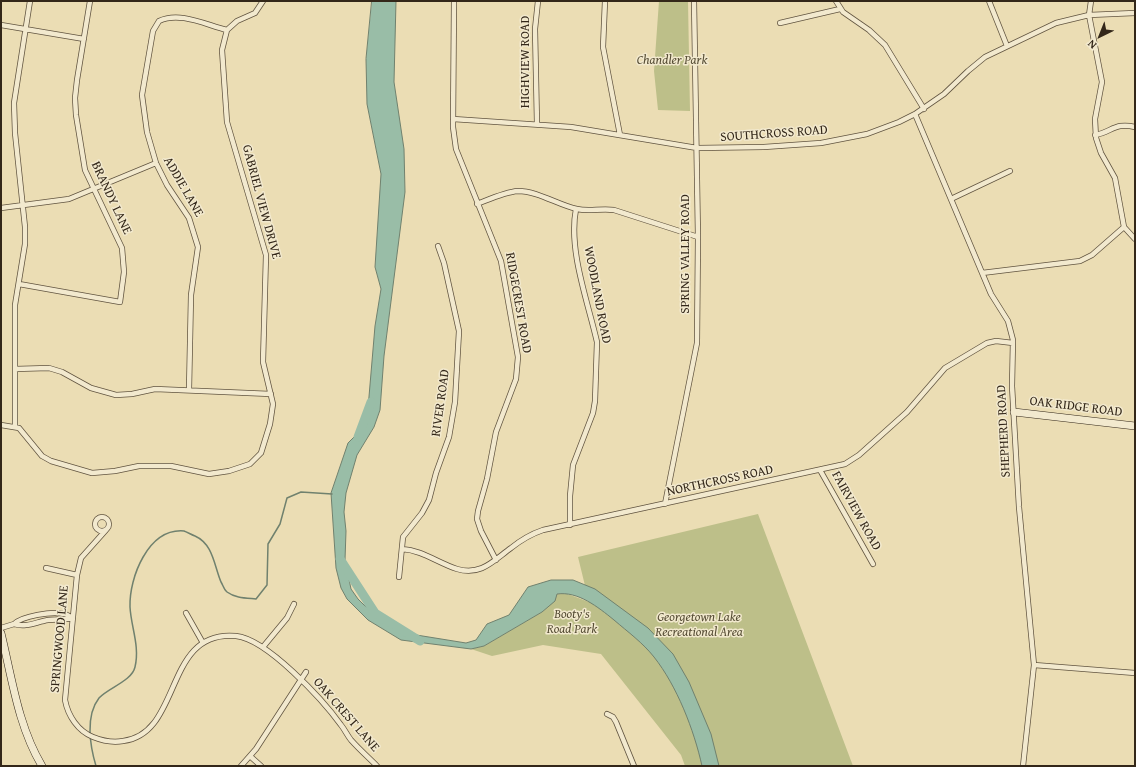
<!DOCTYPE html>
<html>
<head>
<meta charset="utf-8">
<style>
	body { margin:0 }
	#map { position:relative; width:1136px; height:767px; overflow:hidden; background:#ebddb4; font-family:"Gentium Book Plus",serif }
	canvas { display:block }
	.frame { position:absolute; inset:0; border:2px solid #332719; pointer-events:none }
	.north { position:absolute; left:1080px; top:16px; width:40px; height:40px; -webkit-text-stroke:3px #f2e9ce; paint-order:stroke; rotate:223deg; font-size:11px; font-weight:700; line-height:16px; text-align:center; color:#332719 }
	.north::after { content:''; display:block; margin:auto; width:14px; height:18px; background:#332719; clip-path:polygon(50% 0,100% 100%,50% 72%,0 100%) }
</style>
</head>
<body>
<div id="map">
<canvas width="1136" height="767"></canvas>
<div class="frame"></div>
<div class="north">N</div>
</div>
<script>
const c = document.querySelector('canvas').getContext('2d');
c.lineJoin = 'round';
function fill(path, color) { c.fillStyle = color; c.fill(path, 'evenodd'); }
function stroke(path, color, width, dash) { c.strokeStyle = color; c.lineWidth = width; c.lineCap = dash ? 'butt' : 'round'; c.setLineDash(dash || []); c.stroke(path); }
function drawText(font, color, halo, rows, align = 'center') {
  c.font = font + ' "Gentium Book Plus",serif'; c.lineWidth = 3; c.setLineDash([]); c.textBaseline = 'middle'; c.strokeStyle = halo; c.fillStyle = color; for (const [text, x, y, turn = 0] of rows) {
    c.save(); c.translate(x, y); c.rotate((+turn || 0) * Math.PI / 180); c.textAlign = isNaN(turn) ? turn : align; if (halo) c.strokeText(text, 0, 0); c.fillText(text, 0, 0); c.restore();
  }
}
fill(new Path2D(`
	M659,1H688L690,111L658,110L654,71Z
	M758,514L853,766H685L681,755L601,654L543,645L492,656L471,649L484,646L542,612L557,594L565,593L589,602L578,557Z`), '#bdbf89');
const water = new Path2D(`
	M372,1H396L394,82L404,149L405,192L384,356L380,410L374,427L357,455L346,493L344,512L346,531L345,560L351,589L358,599L370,611L384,622L404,633L466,643L476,640L487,624L509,615L528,587L551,580H573L595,589L648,628L673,654L689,682L711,734L719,766H702C694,730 677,686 654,657C643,643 628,632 614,620C598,607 578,591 557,594L555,601L542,612L484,646L471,649L401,640L368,620L347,599L341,588L336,568L331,493L348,443L357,434L367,420L375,326L381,289L375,267L381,174L367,104L366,59Z`);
fill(water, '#99bda7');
stroke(water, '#70816e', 1);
stroke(new Path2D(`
	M96,766C90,746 85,716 99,698C108,688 132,681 135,667C140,646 131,627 130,607C129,578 148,528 184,531C187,532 192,535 195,536C213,544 214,565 221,582C223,585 224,590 227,592C235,598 246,598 256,599L267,585L268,544L280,524L287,498L301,492L332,494`), '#70816e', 1.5);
stroke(new Path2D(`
	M358,437L371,402
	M340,559L375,613L420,641`), '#99bda7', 9);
const street = new Path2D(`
	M454,1L453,127L456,149L501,261L518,357L516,379L496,432L487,479L478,511L477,519L481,531L496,560
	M605,1L603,47L620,135
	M836,1L843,12L869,30L885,45L924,109
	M989,1L1007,46
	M1091,1L1089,15L1102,82L1095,119L1096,138L1101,153L1115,178L1124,227L1135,239
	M780,23L840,9
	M1,25L84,39
	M915,114L991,294L1008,321L1013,340L1012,386L1019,507L1034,665L1023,766
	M453,119L571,127L697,148L764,147L821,143L867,134L899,122L915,114L944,94L968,71L985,57L1056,23L1089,15L1135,13
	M537,124L535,29L538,1
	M1095,135C1112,132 1115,122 1135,127
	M951,199L1010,171
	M477,204C490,199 505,192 518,191C538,191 558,205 577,209C589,212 601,208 614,210L698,237
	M1,208L69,199L156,163
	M982,273L1080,261L1092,255L1124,227
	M19,284L120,302L124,272L122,248L85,170L76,115L75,98L77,80L90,1
	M15,369L49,368L62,372L91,388L116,395L132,394L155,389L271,394
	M189,390L191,295L198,247L189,218L167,185L156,163L147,132L142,95L153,31L159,21C180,11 206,25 227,30
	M1,425L19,428L42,456L51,461L92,473L115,471L139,466H171L209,474L229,471L250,464L261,453L270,424L273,404L263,362L266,255L227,122L222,50L227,30L237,21L255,13L263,1
	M15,427V305L25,244V227L15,133L14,103L30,1
	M820,470L873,564
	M665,504L697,343L698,237L694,1
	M95 524a7 7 0 1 1 14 0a7 7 0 1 1-14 0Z
	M570,525V496L573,465L593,413L595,401L597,342C588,302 568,250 576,209
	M106,530L81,558L77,575L65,700C68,716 78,731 93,737C103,741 112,743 123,741C183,734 163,629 236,636C267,639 323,700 341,725C345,730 347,735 351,740C359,749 368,757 377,766
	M402,549C422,550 438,563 457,569C481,576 493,561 511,548C521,540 531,534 543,530L845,464L859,455L907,412L945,368L987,343L996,341L1013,343
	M46,568L77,575
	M399,577L403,537L422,513L429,500L436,473L449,437L455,402L459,331L444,263L438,246
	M186,613L203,643
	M14,624C22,616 52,611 64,614C67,614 70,617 73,618
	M14,624C26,628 36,622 48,620C56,619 64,620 73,618
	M1,628L14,624
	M263,647L287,618L294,604
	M1034,665L1135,673
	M607,714L613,717L616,722L634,766
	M251,757L261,766
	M241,766L256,749L306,672`);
const secondary = new Path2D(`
	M1014,412L1135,426
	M1,633C12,678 18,726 42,766`);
stroke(street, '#615440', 6);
stroke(secondary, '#332719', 8);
stroke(street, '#f2e9ce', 4.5);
stroke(secondary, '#f2e9ce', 7);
drawText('italic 13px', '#564d35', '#f2e9ce', [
	["Chandler Park",672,61],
	["Booty's",572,615],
	["Road Park",572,630],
	["Georgetown Lake",699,618],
	["Recreational Area",699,633]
]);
drawText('13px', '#332719', '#f2e9ce', [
	["HIGHVIEW ROAD",526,62,-90],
	["SOUTHCROSS ROAD",774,134,-4],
	["ADDIE LANE",183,187,60],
	["BRANDY LANE",111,198,65],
	["GABRIEL VIEW DRIVE",261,202,75],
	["SPRING VALLEY ROAD",686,254,-90],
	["WOODLAND ROAD",597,295,79],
	["RIDGECREST ROAD",518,303,80],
	["RIVER ROAD",441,403,-82],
	["OAK RIDGE ROAD",1076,407,7],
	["SHEPHERD ROAD",1004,431,-93],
	["NORTHCROSS ROAD",720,481,-12],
	["FAIRVIEW ROAD",856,511,61],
	["SPRINGWOOD LANE",60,639,-85],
	["OAK CREST LANE",346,715,49]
]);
</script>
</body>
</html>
